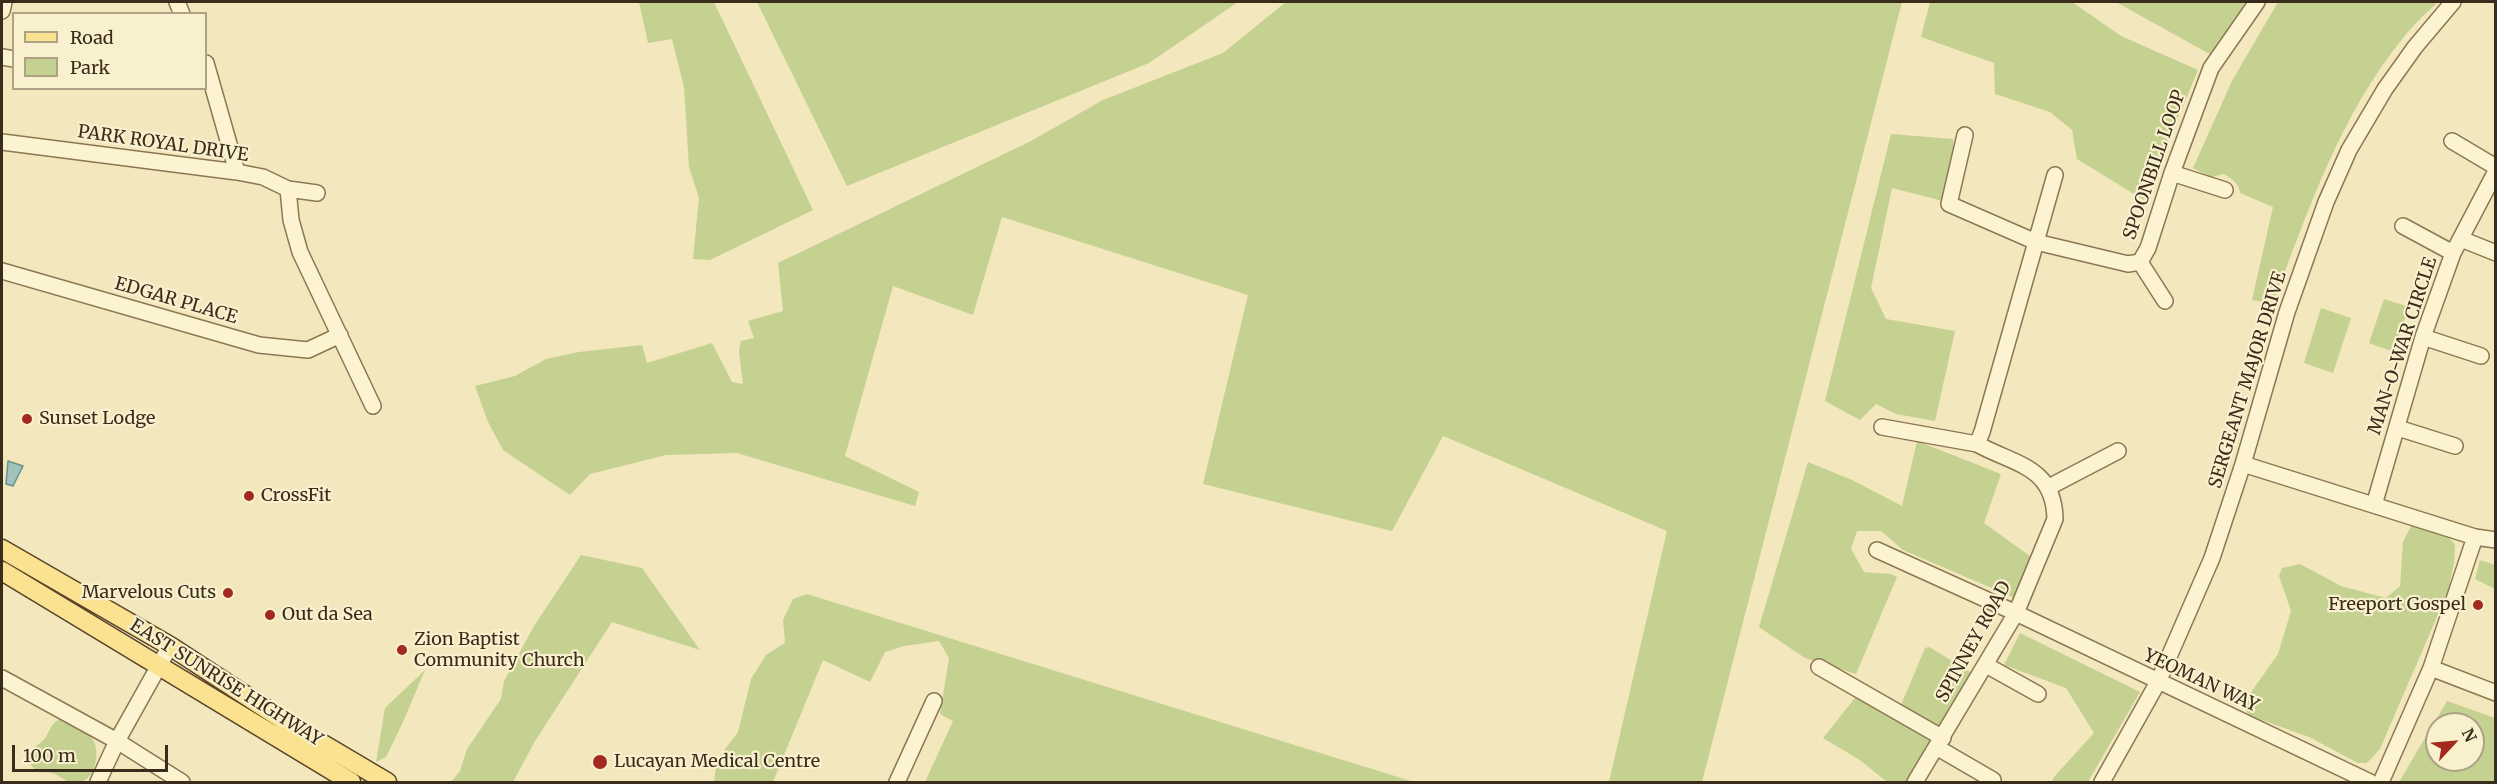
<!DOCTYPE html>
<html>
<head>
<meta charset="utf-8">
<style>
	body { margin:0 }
	#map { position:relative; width:2497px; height:784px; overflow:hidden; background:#f2e7bd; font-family:Merriweather,serif }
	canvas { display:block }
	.frame { position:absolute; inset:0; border:3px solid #3a2c1b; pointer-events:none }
	.legend { position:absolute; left:12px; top:12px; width:195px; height:78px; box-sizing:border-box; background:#f9f0ce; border:2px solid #ada286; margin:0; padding:8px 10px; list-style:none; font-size:18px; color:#3a2c1b }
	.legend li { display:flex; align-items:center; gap:12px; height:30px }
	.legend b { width:30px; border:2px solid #ada286 }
	.north { position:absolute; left:2425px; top:712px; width:60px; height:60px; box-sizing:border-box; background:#f9f0ce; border:2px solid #ada286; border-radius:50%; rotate:64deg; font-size:16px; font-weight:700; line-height:24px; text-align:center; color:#3a2c1b }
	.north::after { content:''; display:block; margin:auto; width:21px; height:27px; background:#a1291e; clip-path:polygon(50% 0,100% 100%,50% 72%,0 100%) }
	.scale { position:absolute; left:12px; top:745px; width:156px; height:27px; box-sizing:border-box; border:3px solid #3a2c1b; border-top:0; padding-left:8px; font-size:18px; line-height:21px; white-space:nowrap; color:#3a2c1b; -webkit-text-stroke:4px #f9f0ce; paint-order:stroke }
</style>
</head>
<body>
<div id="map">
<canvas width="2497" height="784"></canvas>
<div class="frame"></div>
<ul class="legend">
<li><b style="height:8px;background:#fae290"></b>Road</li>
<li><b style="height:16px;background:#c4d190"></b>Park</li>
</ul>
<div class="north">N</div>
<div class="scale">100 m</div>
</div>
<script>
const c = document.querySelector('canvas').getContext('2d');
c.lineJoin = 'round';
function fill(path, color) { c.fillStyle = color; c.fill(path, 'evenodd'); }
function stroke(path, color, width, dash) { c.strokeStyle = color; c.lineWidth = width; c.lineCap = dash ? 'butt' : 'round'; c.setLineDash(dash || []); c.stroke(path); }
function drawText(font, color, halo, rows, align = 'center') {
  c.font = font + ' Merriweather,serif'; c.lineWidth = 4.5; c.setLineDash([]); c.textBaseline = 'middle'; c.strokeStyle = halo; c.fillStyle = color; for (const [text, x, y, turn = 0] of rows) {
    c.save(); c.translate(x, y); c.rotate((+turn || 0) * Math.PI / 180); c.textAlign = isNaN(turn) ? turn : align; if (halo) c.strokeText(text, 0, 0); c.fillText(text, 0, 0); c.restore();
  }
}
fill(new Path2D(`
	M639,2H714L813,210L710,260L693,259L699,198L689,167L684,87L672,39L648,43Z
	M757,2H1238L1149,63L847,186Z
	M1286,2H1902L1702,782H1609L1667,531L1443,436L1392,531L1203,484L1248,295L1002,217L973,315L893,286L845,456L919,492L915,506L737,453L666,455L590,474L570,495L503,450L488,422L475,386L515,376L546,359L579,352L642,345L647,363L712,343L732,382L743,384L739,351L741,341L754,338L748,321L783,311L778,263L1031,141L1103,100L1223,53Z
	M1930,2H2072L2121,36L2198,70L2144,200L2077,159L2072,130L2050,112L1995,94L1994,63L1921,37Z
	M2116,2H2246L2213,56Z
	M2278,2H2438C2426,13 2413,25 2403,38C2340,115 2308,211 2273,303L2252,300L2273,207L2240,193C2239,183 2232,179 2224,174L2211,177L2193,168L2232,81Z
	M1891,134L1953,139L1954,154L1943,201L1892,188L1871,288L1886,319L1955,331L1935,421L1896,414L1876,404L1860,420L1825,401Z
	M2384,299L2409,307L2394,352L2369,343Z
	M2321,308L2351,318L2333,373L2304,363Z
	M1917,441L2001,474L1984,523L2034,559L2015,598L1903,550L1881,531H1857L1851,549L1864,572L1891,574L1897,577L1856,674L1805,658L1759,627L1808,462L1852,480L1902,506Z
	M2421,524L2441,531L2455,544L2454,563L2448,591L2380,749L2367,763H2358L2309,737L2248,715L2245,707L2247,698L2278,654L2291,611L2279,576L2282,568L2300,564L2341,586L2386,598L2400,586L2403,542L2411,526Z
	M581,555L642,568L700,650L612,622L535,741L513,782H451L460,771L467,749L501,699L504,681L534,626Z
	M2480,560L2495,565V589L2475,579Z
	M807,594L1414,782H925L953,721L940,714L949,658L939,641L904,646L885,652L870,682L823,660L773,782H714L717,760L738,732L751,679L766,655L785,643L783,620L793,599Z
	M2020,633L2140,692L2088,782H2052L2054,777L2094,733L2066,688L2004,665Z
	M1929,647L1972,673L1909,782H1887L1860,760L1823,738L1859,693L1896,717L1925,648Z
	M425,670L403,722L386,757L376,762L385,708Z
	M2447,701L2495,718V782H2399ZM2437,724H2473V760H2437Z
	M61,719C74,722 84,728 92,738C101,750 96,779 80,782C68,784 64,779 55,774C50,772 42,772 36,771L25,758C30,748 40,745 46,737C51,728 51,723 61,719Z`), '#c4d190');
const water = new Path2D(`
	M8,461L23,466L13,486L6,484Z`);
fill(water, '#a1c3bc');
stroke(water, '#68928b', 1.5);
const minor = new Path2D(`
	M177,2L182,14
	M2,11L4,2
	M2,57L14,59
	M206,63L237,172
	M1965,135L1949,204L2036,242L2128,264L2140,262L2148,248L2172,173L2211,68L2257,2
	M2452,141L2496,167
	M2,142L237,172L263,177L288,189L317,193
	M2172,173L2225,190
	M288,189L291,220L300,252L373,406
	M2403,226L2453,253
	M2461,239L2496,253
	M2140,262L2165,301
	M2,271L259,345L308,350L340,335
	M2423,337L2481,356
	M1882,427L1977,444
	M2398,428L2455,446
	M2243,464L2475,537L2496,540
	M2049,487L2118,451
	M2374,505L2423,337L2453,253L2496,171
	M1877,550L2016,613L2370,782
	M1986,665L2038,694
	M1819,667L1943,738
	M2431,668L2496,693
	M2,678L117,741L182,782
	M1938,748L1993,780
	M98,782L117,741L170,646
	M897,782L934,701
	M1915,782L2016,613L2055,519C2054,466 2015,465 1977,444L1982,432L2055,175
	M2102,782L2158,682L2212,558L2243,464L2287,312L2326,202L2349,150L2385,89L2415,47L2453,2
	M2381,782L2431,668L2475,537`);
const major = new Path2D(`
	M2,549L170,646L294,727L387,782
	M2,571L351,782`);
stroke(minor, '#8c7754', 18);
stroke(major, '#594429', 21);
stroke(minor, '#fcf3d1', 15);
stroke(major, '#fae290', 18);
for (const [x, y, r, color] of [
	[27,419,6,"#a1291e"],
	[249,496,6,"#a1291e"],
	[228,593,6,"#a1291e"],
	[2478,605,6,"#a1291e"],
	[270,615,6,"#a1291e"],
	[402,650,6,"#a1291e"],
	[600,762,8,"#a1291e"]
]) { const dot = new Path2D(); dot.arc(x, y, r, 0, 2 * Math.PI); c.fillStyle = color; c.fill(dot); stroke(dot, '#f9f0ce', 2); }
drawText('18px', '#3a2c1b', '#f9f0ce', [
	["PARK ROYAL DRIVE",163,144,8],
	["SPOONBILL LOOP",2155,165,-71],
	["EDGAR PLACE",176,301,16],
	["MAN-O-WAR CIRCLE",2403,346,-72],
	["SERGEANT MAJOR DRIVE",2248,380,-73],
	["SPINNEY ROAD",1974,642,-61],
	["YEOMAN WAY",2201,681,25],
	["EAST SUNRISE HIGHWAY",226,683,32]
]);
drawText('18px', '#3a2c1b', '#f9f0ce', [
	["Sunset Lodge",39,419],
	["CrossFit",261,496],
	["Marvelous Cuts",216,593,"right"],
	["Freeport Gospel",2466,605,"right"],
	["Out da Sea",282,615],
	["Zion Baptist",414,640],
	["Community Church",414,661],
	["Lucayan Medical Centre",614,762]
], 'left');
</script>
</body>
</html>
